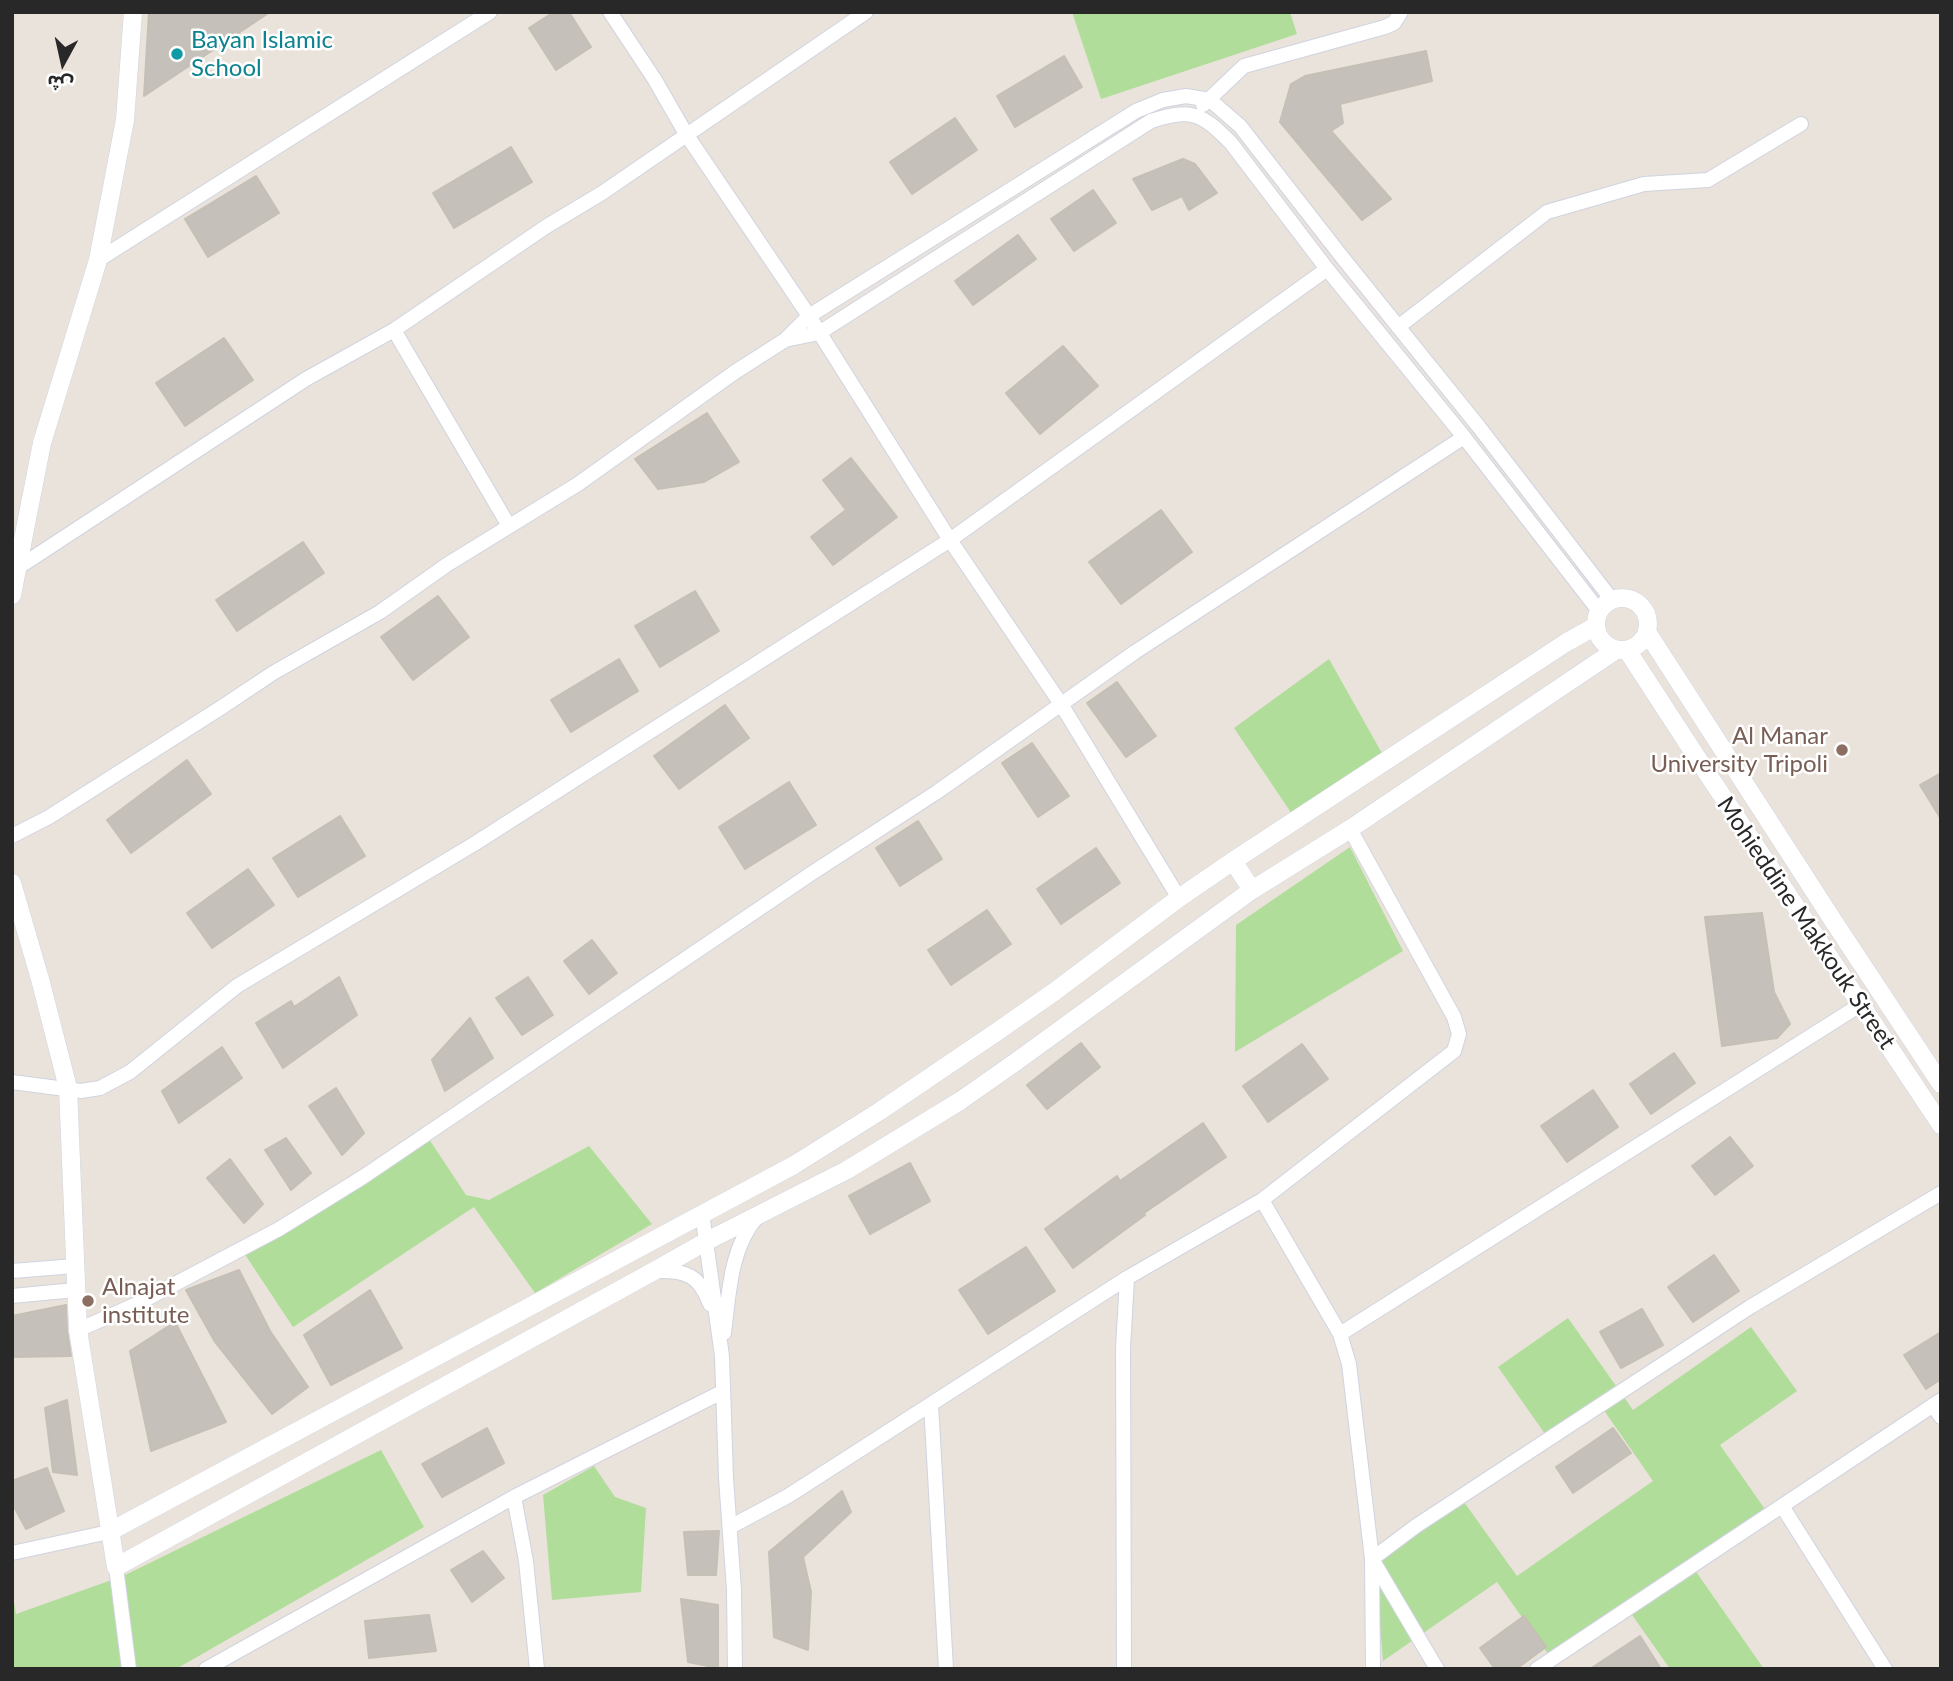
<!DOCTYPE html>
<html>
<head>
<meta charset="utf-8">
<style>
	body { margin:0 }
	#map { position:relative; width:1953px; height:1681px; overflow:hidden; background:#eae3db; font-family:Lato,"Noto Sans Arabic",sans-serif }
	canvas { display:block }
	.frame { position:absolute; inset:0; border:14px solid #282828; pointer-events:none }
	.north { position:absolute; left:28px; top:28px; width:70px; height:70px; -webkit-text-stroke:5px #fff; paint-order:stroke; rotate:188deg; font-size:19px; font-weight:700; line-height:28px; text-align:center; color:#282828 }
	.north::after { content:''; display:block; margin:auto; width:24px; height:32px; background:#282828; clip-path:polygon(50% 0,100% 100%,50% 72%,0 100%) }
</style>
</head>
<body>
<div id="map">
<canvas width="1953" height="1681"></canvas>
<div class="frame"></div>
<div class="north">ش</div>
</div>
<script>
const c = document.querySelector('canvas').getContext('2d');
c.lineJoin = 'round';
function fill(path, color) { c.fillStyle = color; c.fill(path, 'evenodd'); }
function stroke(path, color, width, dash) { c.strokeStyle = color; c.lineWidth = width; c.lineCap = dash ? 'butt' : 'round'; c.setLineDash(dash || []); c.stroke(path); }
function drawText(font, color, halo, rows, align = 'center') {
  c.font = font + ' Lato,sans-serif'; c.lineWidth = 5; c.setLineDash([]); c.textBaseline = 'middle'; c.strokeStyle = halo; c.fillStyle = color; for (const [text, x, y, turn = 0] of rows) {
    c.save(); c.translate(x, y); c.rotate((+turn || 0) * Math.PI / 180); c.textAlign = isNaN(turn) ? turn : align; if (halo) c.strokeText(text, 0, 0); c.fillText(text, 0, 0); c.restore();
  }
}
fill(new Path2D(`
	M1072,12H1290L1297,34L1101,99Z
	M1329,659L1383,755L1292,814L1234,728Z
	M1350,847L1403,951L1235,1052L1236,925Z
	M425,1133L466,1195L489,1200L589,1146L652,1224L535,1293L474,1207L293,1327L244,1253Z
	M1568,1318L1633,1410L1751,1327L1797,1391L1720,1445L1767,1512L1690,1563L1764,1669H1670L1628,1609L1553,1661L1497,1582L1383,1661L1374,1554L1459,1495L1517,1576L1653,1481L1601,1406L1550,1441L1498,1367Z
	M381,1450L424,1527L176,1669H12V1590L16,1614L123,1576Z
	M594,1466L615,1497L646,1508L641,1592L552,1600L543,1495Z`), '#b0dd9a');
const building = new Path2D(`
	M149,12H270L144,96Z
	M554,12H569L591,47L556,70L529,28Z
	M1426,51L1432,81L1340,104L1343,123L1331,131L1391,199L1362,220L1280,122L1291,84L1305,76Z
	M1064,56L1082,87L1015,127L997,96Z
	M955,118L977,150L912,194L890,162Z
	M511,147L532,182L454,228L433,193Z
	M1183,159L1195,164L1217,193L1189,210L1182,196L1152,210L1133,179Z
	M256,176L279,213L208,257L185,219Z
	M1093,190L1116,223L1074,251L1051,219Z
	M1018,235L1036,259L973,305L955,281Z
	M224,338L253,380L185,426L156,383Z
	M1063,346L1098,386L1040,434L1006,393Z
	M707,413L739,462L704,482L658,489L635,459Z
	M851,458L897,517L833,565L811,537L846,510L823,480Z
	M1161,510L1192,552L1121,604L1089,562Z
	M303,542L324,573L237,631L216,600Z
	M695,591L719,631L660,667L635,626Z
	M438,596L469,637L413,680L381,637Z
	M619,659L638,691L571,732L551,700Z
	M1117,682L1156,736L1126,757L1087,703Z
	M725,705L749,738L679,789L654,756Z
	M1032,743L1069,796L1038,817L1002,763Z
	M187,760L211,794L131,853L107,820Z
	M1941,773V819L1920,785Z
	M789,782L816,825L745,869L719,827Z
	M340,816L365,856L298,897L273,858Z
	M918,821L942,859L900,886L876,848Z
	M1096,848L1120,883L1061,924L1037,889Z
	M248,869L274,905L212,948L187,913Z
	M987,910L1011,944L951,985L928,950Z
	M1762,913L1774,992L1790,1024L1777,1038L1722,1046L1705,917Z
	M592,940L617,973L589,994L564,961Z
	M339,977L357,1015L283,1068L256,1023L291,1001L294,1007Z
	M528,977L553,1015L522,1035L496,998Z
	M470,1018L493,1058L445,1091L432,1060Z
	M1081,1043L1100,1067L1047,1109L1027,1085Z
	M1302,1044L1328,1079L1268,1122L1243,1086Z
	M222,1047L242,1078L179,1123L162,1091Z
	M1674,1053L1695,1083L1651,1114L1630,1084Z
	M336,1088L364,1133L342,1155L309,1106Z
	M1593,1090L1618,1127L1567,1162L1541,1126Z
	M1203,1123L1226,1157L1144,1213L1145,1215L1073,1268L1045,1229L1117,1176L1120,1181Z
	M1730,1137L1753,1166L1715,1195L1692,1166Z
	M286,1138L311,1173L291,1190L265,1150Z
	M230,1159L263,1204L244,1223L207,1178Z
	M910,1163L930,1201L870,1234L849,1196Z
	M1026,1247L1055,1291L988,1334L959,1290Z
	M1714,1255L1739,1291L1693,1322L1668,1287Z
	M239,1270L270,1331L308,1387L272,1414L215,1342L186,1290Z
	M370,1290L402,1348L331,1385L304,1335Z
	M66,1305L67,1331L71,1356L12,1357V1316Z
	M1642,1309L1663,1345L1621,1368L1600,1332Z
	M175,1322L226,1422L151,1451L130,1351Z
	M1941,1332V1379L1926,1389L1904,1355Z
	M67,1400L77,1475L53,1472L45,1408Z
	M487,1428L504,1463L442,1497L422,1464Z
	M1613,1428L1631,1453L1573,1493L1556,1467Z
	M47,1468L64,1511L26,1529L12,1503V1481Z
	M842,1491L851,1512L803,1557L811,1592L808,1650L774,1637L769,1552Z
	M719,1531L716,1575H688L684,1532Z
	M483,1551L504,1578L472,1602L451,1570Z
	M681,1599L718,1605V1668L688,1662Z
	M429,1615L436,1651L369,1658L365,1621Z
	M1524,1616L1546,1647L1516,1669H1495L1480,1648Z
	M1640,1636L1661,1669H1590Z`);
fill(building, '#c5c0ba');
stroke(building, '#c5bfb5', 2);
const minor = new Path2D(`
	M610,12L655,80L686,134L809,316L950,540L1061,704L1179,898
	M1203,105L1244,66L1385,27L1394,23L1401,12
	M98,260L490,12
	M1398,327L1547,212L1644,184L1708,180L1801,124
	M394,330L509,526
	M785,340L819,333L1151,121C1192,108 1201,113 1231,143L1327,269L1464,437L1599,611
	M19,567L306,379L394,330L547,226L602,193L866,12
	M12,836L49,817L222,707L273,673L380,612L448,564L578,484L735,372L785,340L809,316L1136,111L1163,100L1186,96L1210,100L1240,126L1342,257L1479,427L1612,600
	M12,1082L81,1091L100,1088L130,1072L237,986L474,844L950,540L1327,269
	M1262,1200L1340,1334L1349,1364L1372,1559L1373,1669
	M702,1213L722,1356L726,1478L734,1590L735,1669
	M12,1271L75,1266
	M656,1271C686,1270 699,1275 710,1304
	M12,1296L75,1290
	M78,1330L137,1304L279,1229L363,1177L812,873L937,792L1135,652L1464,437
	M724,1333C729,1294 730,1248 757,1217
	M1340,1334L1860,1005
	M931,1404L946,1669
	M1933,1405L1941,1417
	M514,1497L526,1561L537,1669
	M1782,1506L1885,1669
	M730,1527L788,1496L1127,1278L1262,1200L1454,1051L1459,1034L1454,1017L1350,829
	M12,1553L109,1532
	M116,1567L129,1669
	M206,1669L514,1497L722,1392
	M1124,1669L1123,1348L1127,1278
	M1437,1669L1372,1559L1416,1526L1750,1307L1941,1193
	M1537,1669L1941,1400`);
const tertiary = new Path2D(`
	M12,595L42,443L98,260L125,120L133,12
	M1596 624a26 26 0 1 1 52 0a26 26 0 1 1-52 0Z
	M1647,632L1834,922L1941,1084
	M1627,650L1707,773L1941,1125
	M1233,861L1252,890
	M12,883L40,979L68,1088L78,1330L116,1567L654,1271L707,1241L847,1170L960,1101L1017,1061L1252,890L1350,829L1616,650
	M109,1532L794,1165L880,1111L998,1031L1054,992L1179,898L1233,861L1567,642L1596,626`);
stroke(minor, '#d0d3e0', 16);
stroke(tertiary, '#d0d3e0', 19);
stroke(minor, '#fff', 14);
stroke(tertiary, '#fff', 18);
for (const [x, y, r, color] of [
	[177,54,7,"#0f9aa8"],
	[1842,750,7,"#8d6e63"],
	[88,1301,7,"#8d6e63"]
]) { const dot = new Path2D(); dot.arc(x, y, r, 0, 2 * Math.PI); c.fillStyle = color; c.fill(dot); stroke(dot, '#fff', 2.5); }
drawText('24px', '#0d838f', '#fff', [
	["Bayan Islamic",191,40],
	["School",191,68]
], 'left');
drawText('24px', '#785e54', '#fff', [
	["Al Manar",1828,736],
	["University Tripoli",1828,764],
	["Alnajat",102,1287,"left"],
	["institute",102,1315,"left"]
], 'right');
drawText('24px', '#282828', '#fff', [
	["Mohieddine Makkouk Street",1806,923,56]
]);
</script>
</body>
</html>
